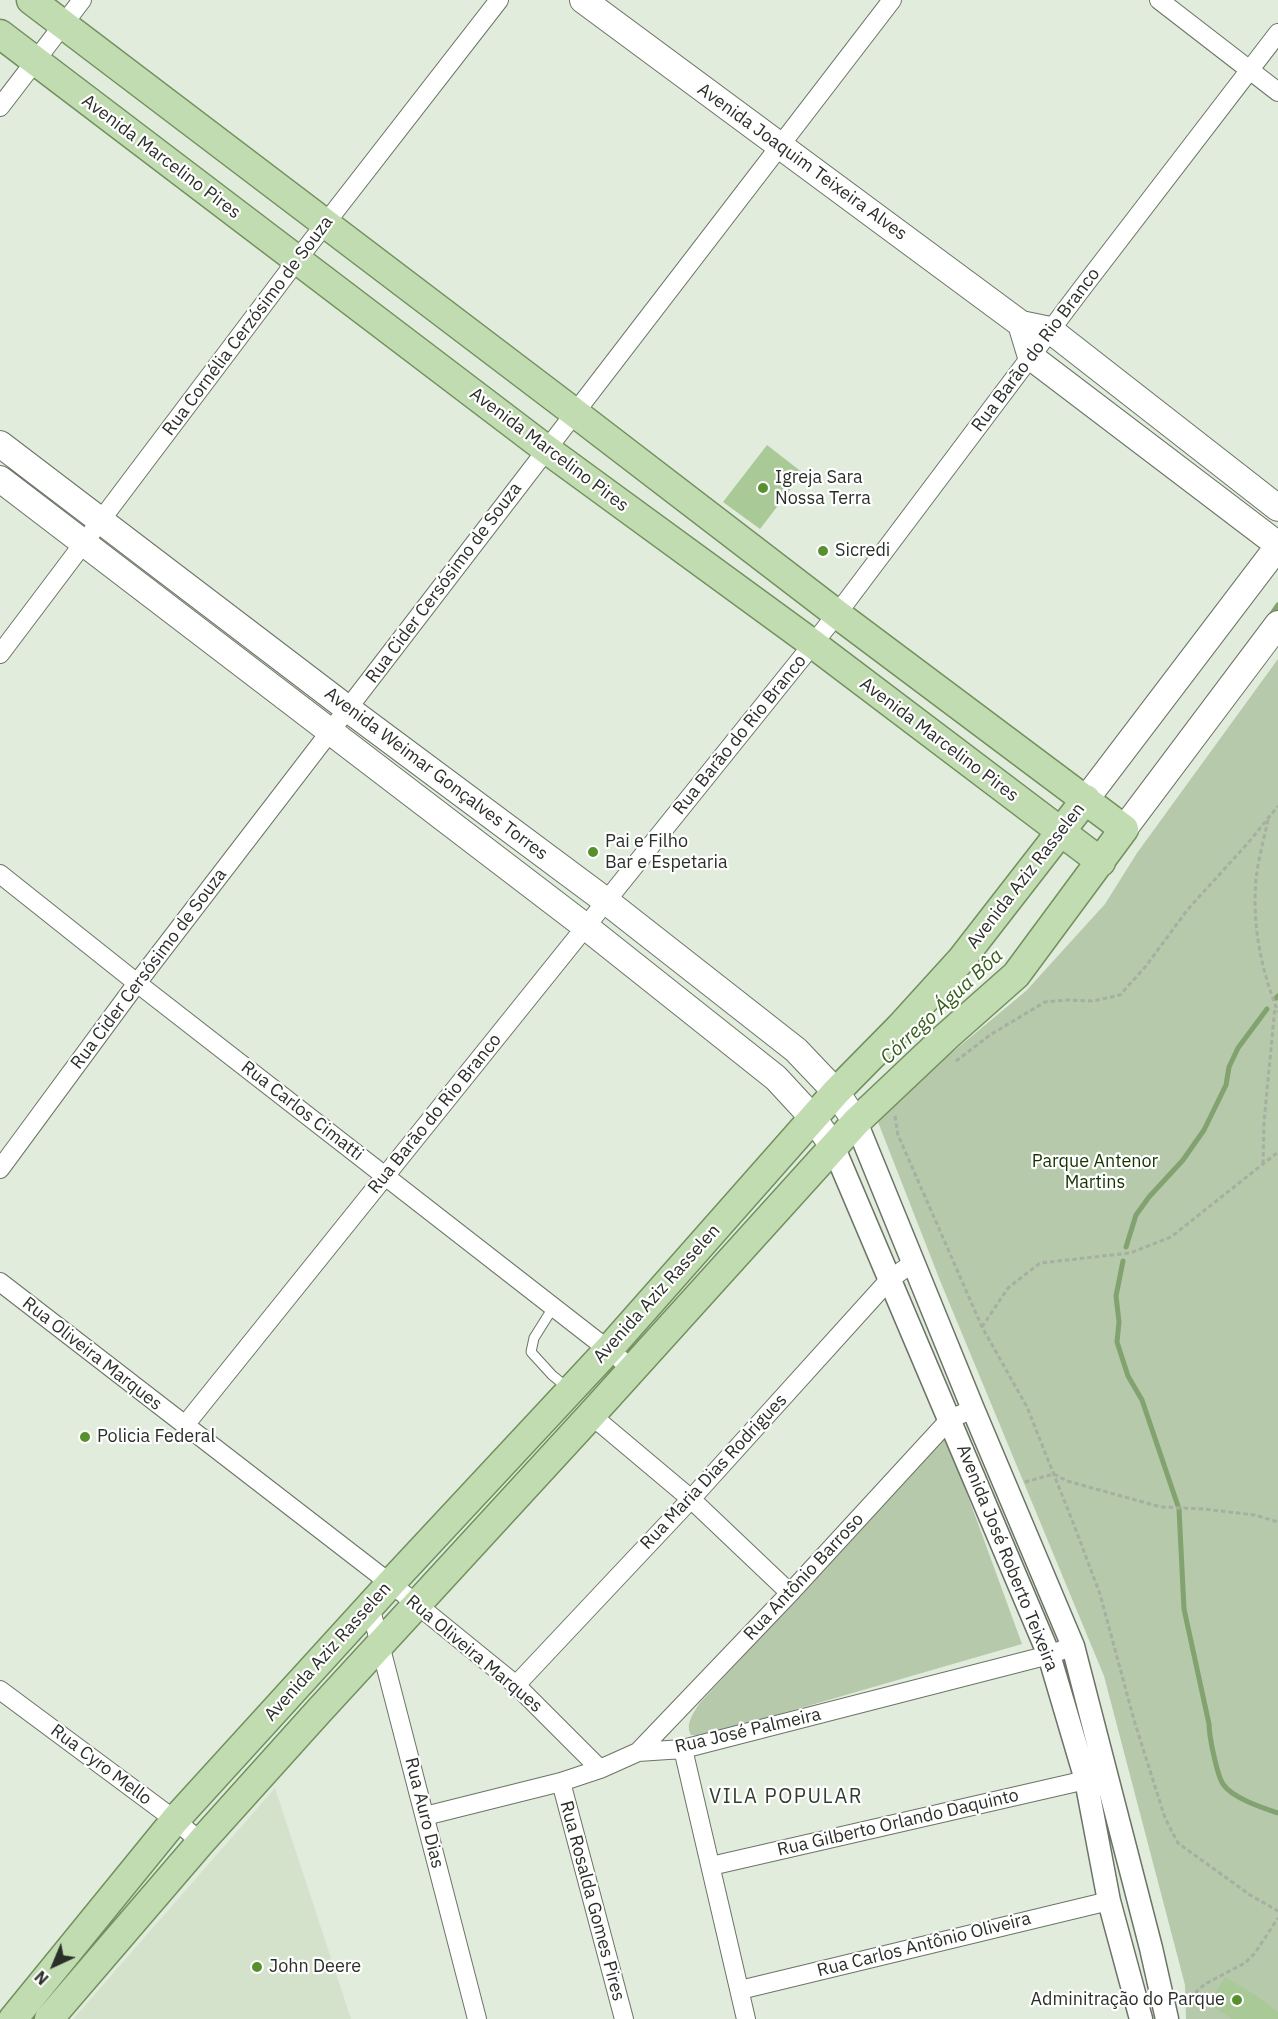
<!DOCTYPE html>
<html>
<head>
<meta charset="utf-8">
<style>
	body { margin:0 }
	#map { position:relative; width:1278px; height:2019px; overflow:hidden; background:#e1ecdc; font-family:"IBM Plex Sans",sans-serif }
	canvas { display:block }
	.north { position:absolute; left:24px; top:1935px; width:60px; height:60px; -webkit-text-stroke:4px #fff; paint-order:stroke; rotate:224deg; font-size:16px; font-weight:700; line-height:24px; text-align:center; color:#2b2f29 }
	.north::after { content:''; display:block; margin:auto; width:21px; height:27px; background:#2b2f29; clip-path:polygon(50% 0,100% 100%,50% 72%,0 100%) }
</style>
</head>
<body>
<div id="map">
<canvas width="1278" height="2019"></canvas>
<div class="north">N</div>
</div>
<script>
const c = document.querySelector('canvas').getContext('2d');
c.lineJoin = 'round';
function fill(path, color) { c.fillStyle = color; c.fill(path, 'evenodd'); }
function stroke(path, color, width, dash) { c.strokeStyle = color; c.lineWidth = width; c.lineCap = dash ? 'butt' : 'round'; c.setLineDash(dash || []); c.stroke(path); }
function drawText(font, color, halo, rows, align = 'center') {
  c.font = font + ' "IBM Plex Sans",sans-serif'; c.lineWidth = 4.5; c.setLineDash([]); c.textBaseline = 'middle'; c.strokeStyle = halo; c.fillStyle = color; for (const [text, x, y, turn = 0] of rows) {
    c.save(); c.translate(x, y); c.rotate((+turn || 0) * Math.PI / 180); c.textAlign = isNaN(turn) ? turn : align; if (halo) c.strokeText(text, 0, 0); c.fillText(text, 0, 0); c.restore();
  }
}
fill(new Path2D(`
	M275,1788L351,2019H73L158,1922Z`), '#d4e2cc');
fill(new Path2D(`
	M1278,659V2019H1186L1185,1985L1104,1676L941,1283L878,1122L902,1094L1026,991L1105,904L1137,853Z
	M946,1436L1022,1644L704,1736L691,1735C685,1724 693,1714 699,1704Z`), '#b6c9ab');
stroke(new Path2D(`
	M1269,618L1278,605
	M1276,998L1278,996
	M1126,1247L1136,1215L1149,1197L1183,1160L1204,1130L1226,1085L1229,1067L1238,1048L1267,1009
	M1123,1261L1116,1296L1119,1322L1117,1342L1128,1376L1142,1400L1179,1509L1184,1609L1209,1724C1209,1736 1217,1775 1223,1784C1232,1798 1263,1808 1278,1813`), '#82a270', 5);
fill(new Path2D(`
	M767,445L803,473L760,529L723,502Z
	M1225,1977L1257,1996L1278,2012V2019H1232L1209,2004Z`), '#a9ca96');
const service = new Path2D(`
	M554,1306L534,1338L531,1352L552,1375L569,1389`);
const minor = new Path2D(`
	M1159,0L1278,92
	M0,107L82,0
	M0,654L297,260L499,0
	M0,874L137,983L633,1369
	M0,1169L137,983L892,0
	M0,1282L404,1594L516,1685L600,1769
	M591,1415L691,1499L790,1593
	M185,1425L837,614L1080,291L1278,33
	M370,1606L477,2019
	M516,1685L691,1499L889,1280L914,1262
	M0,1690L175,1820L201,1842
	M683,1749L746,2019
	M638,1752L790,1593L950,1419L973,1409
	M561,1782L624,2019
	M425,1816L561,1782L600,1769L638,1752L683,1749L1049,1655L1073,1646
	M711,1866L1086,1780
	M740,1990L1109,1901`);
const tertiary = new Path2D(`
	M856,1122L973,1409L1073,1646L1151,1948L1167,2019
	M833,1146L1049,1655L1086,1780L1109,1901L1141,2019`);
const secondary = new Path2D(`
	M583,0L1021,324L1050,330L1278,508
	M1021,324L1031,357L1277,544
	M0,444L348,709L606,901L796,1050L836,1092L856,1122
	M0,479L586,927L776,1078L813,1118L833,1146
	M1086,799L1276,549
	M1124,829L1278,624`);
const primary = new Path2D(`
	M31,0L575,413L837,614L1124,829L1016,975L947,1036L856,1122L591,1415L318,1712L201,1842L49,2019
	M0,34L546,449L813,644L1101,862
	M13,2019L175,1820L390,1584L609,1349L836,1092L901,1026L961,960L1086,799`);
stroke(service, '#6b7466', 11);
stroke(minor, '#6b7466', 20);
stroke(tertiary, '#6b7466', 25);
stroke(secondary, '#6b7466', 28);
stroke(primary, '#71905e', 31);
stroke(new Path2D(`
	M1268,820C1264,839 1258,860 1256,879C1252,926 1261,969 1278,1012
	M956,1061L990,1035L1045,1002L1067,1000L1093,1001L1120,995L1146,966L1188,909L1248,843L1278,806
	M895,1116L898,1135L982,1327L1027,1407L1074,1525L1100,1594L1134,1720L1165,1818L1178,1843L1250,1895L1278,1911
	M1263,1164L1264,1122L1275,1007
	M982,1327L1008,1288L1040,1263L1130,1253L1171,1237L1278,1152
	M1025,1482L1054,1474L1067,1481L1161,1507L1204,1509L1255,1515L1278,1522
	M1184,2003L1205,1984L1245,1963L1255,1953L1278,1918`), '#a6afa2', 3, [4.5, 3]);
stroke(service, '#fff', 9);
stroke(minor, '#fff', 18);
stroke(tertiary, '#fff', 22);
stroke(secondary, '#fff', 26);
stroke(primary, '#c1dcb0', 28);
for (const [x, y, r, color] of [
	[763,488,6,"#57902d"],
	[823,551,6,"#57902d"],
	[593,852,6,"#57902d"],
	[85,1437,6,"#57902d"],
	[257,1967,6,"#57902d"],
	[1237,2000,6,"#57902d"]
]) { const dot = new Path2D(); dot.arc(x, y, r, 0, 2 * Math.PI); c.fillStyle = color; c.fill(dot); stroke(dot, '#fff', 2); }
drawText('18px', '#2b2f29', '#fff', [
	["Avenida Marcelino Pires",161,157,37],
	["Avenida Joaquim Teixeira Alves",802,162,36],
	["Rua Cornélia Cerzósimo de Souza",248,326,-53],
	["Rua Barão do Rio Branco",1036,350,-53],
	["Avenida Marcelino Pires",549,450,37],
	["Rua Cider Cersósimo de Souza",444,583,-53],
	["Rua Barão do Rio Branco",740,735,-51],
	["Avenida Marcelino Pires",939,740,37],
	["Avenida Weimar Gonçalves Torres",436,774,37],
	["Avenida Aziz Rasselen",1026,876,-52],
	["Rua Cider Cersósimo de Souza",149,969,-53],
	["Rua Carlos Cimatti",302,1111,38],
	["Rua Barão do Rio Branco",435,1114,-51],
	["Avenida Aziz Rasselen",657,1294,-48],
	["Rua Oliveira Marques",92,1354,38],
	["Rua Maria Dias Rodrigues",714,1472,-47],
	["Avenida José Roberto Teixeira",1007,1558,68],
	["Rua Antônio Barroso",804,1577,-47],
	["Avenida Aziz Rasselen",328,1652,-48],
	["Rua Oliveira Marques",474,1654,40],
	["Rua José Palmeira",748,1731,-13],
	["Rua Cyro Mello",101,1765,37],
	["Rua Auro Dias",424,1813,76],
	["Rua Gilberto Orlando Daquinto",898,1823,-13],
	["Rua Rosalda Gomes Pires",592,1901,75],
	["Rua Carlos Antônio Oliveira",924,1945,-14]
]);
drawText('18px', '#2b2f29', '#fff', [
	["Igreja Sara",775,478],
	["Nossa Terra",775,499],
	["Sicredi",835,551],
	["Pai e Filho",605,842],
	["Bar e Espetaria",605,863],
	["Policia Federal",97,1437],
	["John Deere",269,1967],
	["Adminitração do Parque",1225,2000,"right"]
], 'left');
drawText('18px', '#173400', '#fff', [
	["Parque Antenor",1095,1162],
	["Martins",1095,1183]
]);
drawText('italic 20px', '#365e17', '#fff', [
	["Córrego Água Bôa",942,1007,-43]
]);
c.letterSpacing = '1.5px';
drawText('20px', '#333c2f', '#fff', [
	["VILA POPULAR",786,1797]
]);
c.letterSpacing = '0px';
</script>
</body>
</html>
